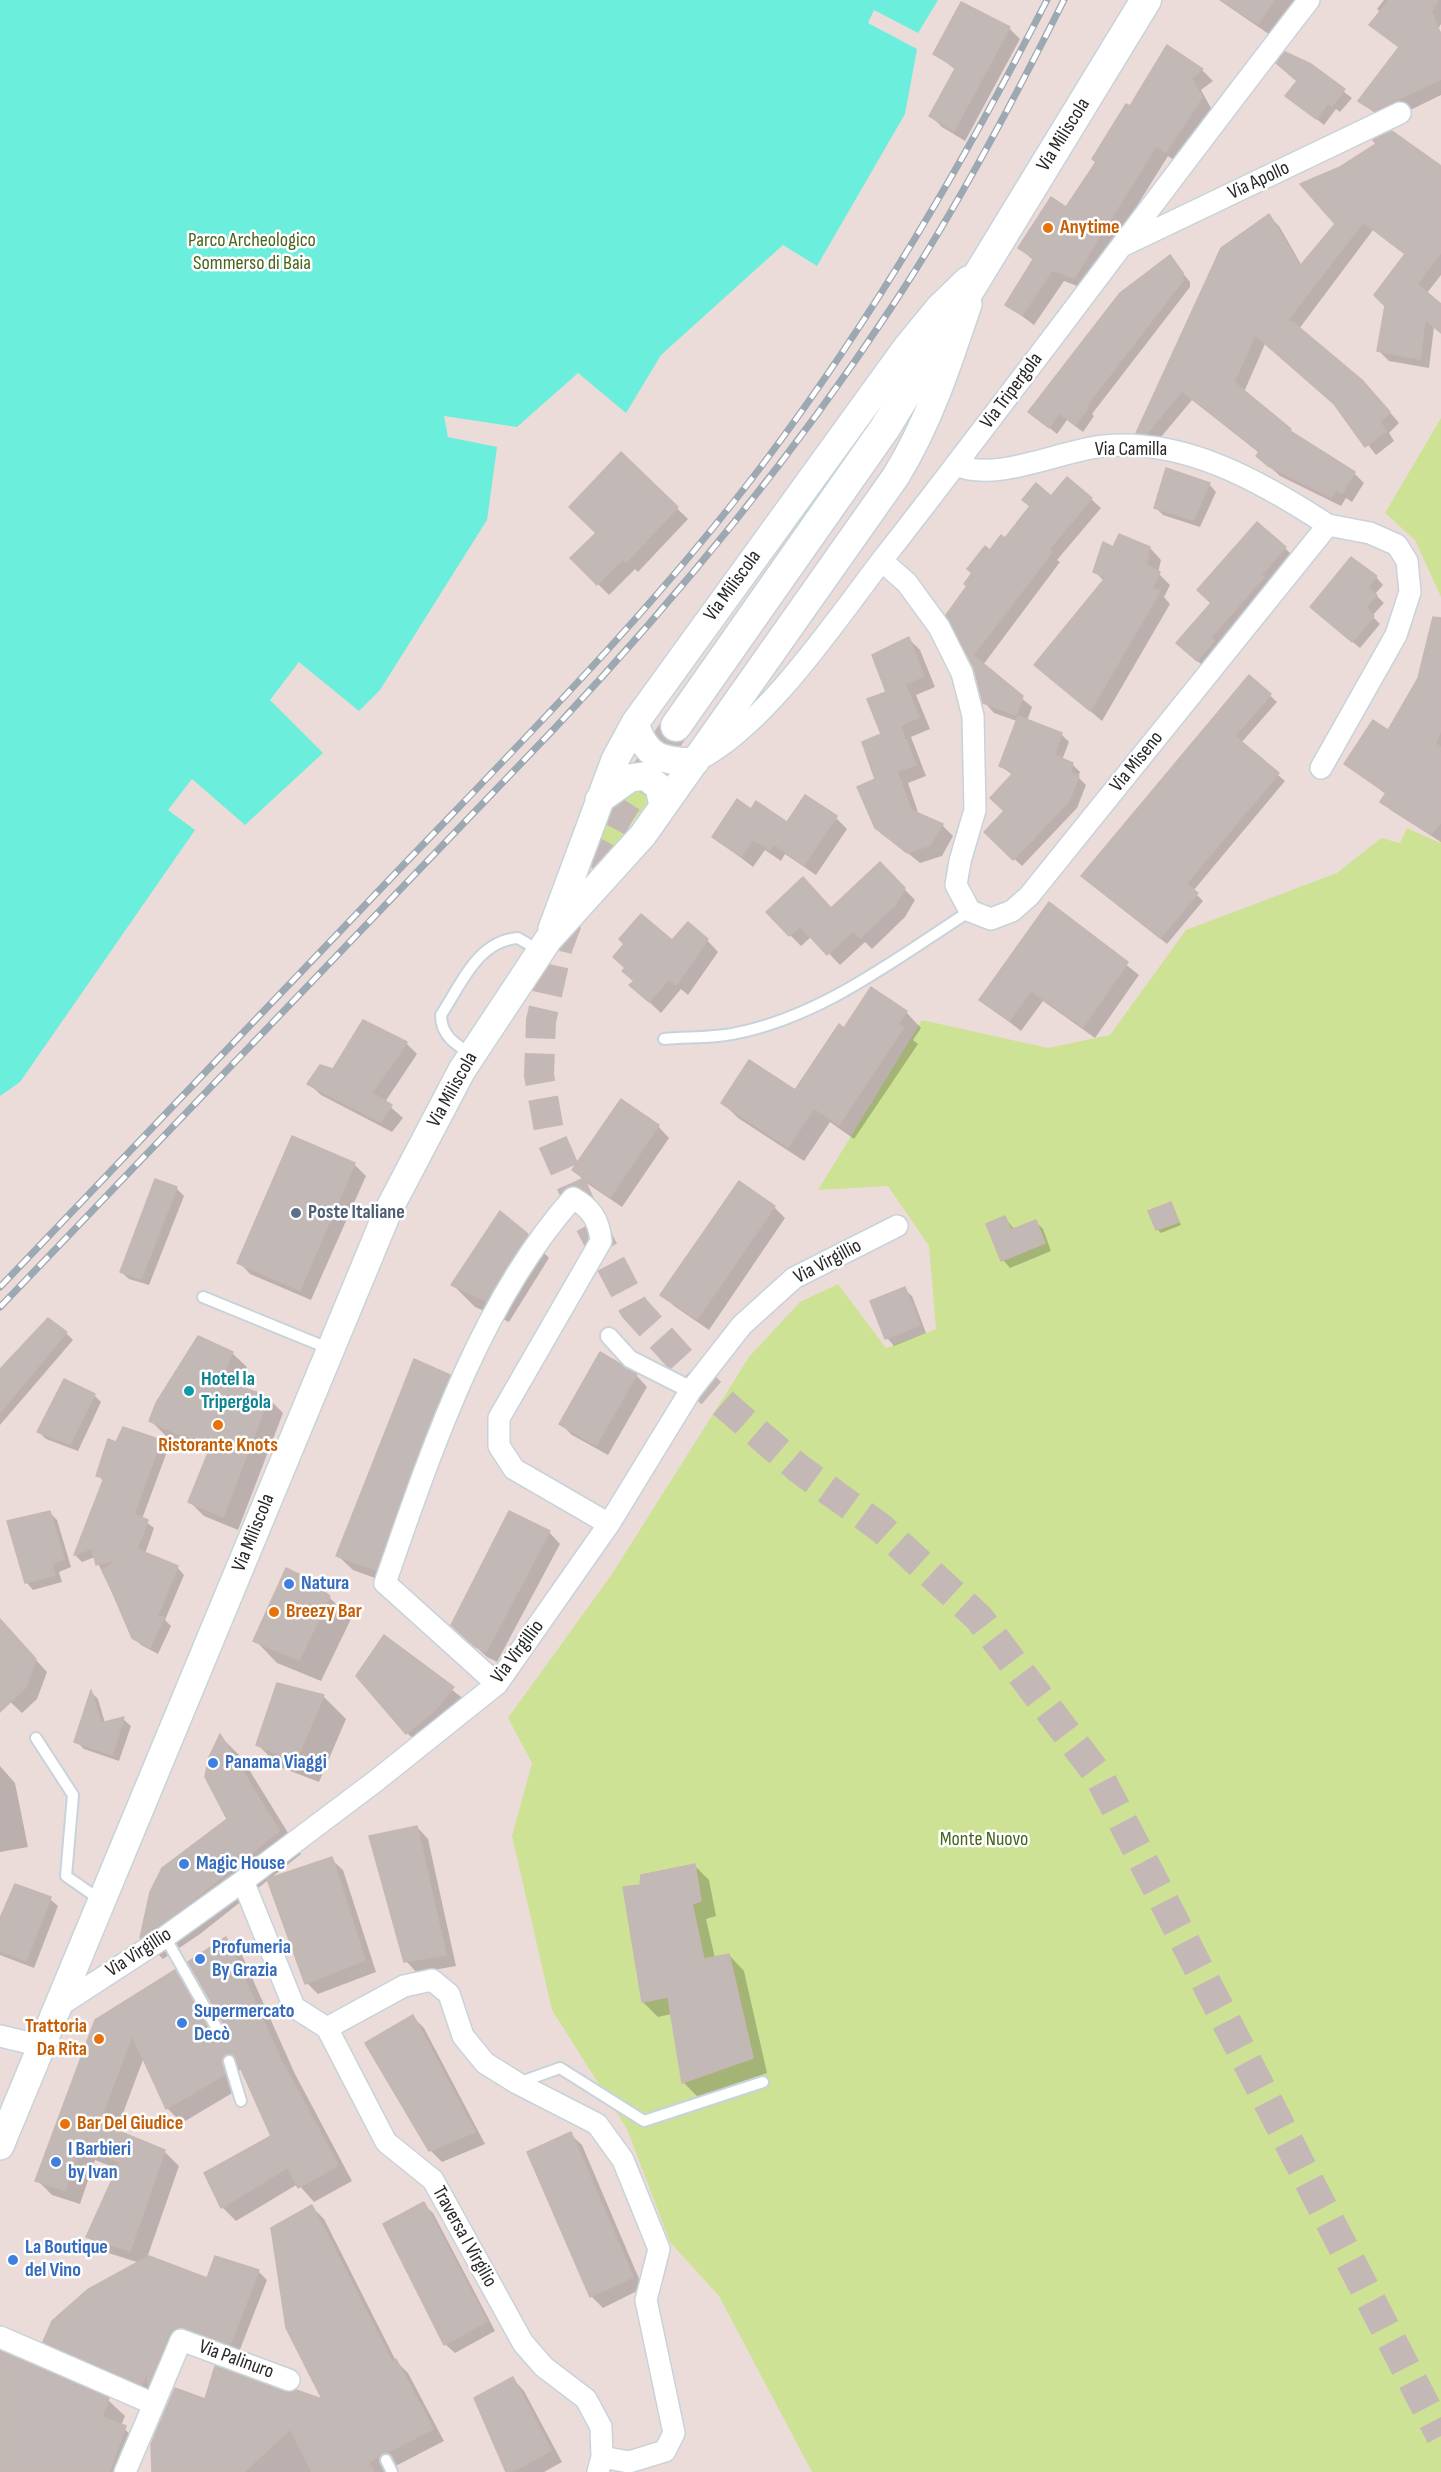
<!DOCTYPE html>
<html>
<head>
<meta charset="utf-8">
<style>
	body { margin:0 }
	canvas { display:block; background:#ebdcd9 }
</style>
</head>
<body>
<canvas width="1441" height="2472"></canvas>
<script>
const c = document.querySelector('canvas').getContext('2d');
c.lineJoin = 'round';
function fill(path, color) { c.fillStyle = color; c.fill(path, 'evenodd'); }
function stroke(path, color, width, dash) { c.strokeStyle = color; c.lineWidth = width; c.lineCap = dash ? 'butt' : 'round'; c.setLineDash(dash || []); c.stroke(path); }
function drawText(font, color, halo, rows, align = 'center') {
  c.font = font + ' "Sofia Sans Condensed",sans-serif'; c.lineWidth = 5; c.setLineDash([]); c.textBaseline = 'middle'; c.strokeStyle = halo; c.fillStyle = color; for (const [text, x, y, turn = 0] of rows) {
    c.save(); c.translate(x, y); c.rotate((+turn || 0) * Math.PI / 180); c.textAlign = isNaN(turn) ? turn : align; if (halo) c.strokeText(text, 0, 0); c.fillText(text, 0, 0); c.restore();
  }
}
fill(new Path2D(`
	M1441,418V597L1415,540L1385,513Z
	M641,785L651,798L610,852L602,856L595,850C608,813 609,808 641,785Z
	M1407,828L1440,843L1441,840V2472H812L719,2296L670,2242L627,2129L552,2010L512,1836L532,1763L508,1718L612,1574L749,1357L800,1302L838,1284L886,1348L936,1329L929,1246L888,1186L818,1190L922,1020L1048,1048L1110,1035L1186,930L1337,873L1381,838L1400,843Z`), '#cee295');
fill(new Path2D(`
	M0,0H938L918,33L874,10L868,23L917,49L905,114L817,266L783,245L661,355L626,413L578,373L517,427L444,416L448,437L497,447L487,520L380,690L359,711L299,662L270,700L323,753L245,825L192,779L168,810L195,830L20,1082L0,1096Z`), '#6beedb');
fill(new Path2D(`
	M1219,0H1296L1273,37Z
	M1384,0H1441V24L1426,49L1441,41V95L1386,122L1360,101L1411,57L1371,25L1381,13L1377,9Z
	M1009,28L1020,39L965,141L942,127L931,116L956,70L934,53Z
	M1167,48L1202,70L1213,81L1201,90L1212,110L1178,163L1168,156L1085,289L1064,281L1034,325L1007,305L1034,261L1020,248L1066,209Z
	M1310,66L1352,98L1340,112L1336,109L1324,125L1287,96Z
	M1441,168V275L1427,293L1441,305V332L1434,327L1429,368L1389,361L1379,351L1406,255L1373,230L1299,329L1372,391L1399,423L1389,433L1394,441L1376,455L1338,407L1265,344L1244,392L1299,439L1354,473L1364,483L1352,502L1346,498L1341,506L1280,476L1258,456L1260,453L1192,400L1156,443L1148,442L1138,432L1269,216L1279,226L1302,266L1337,224Z
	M1170,257L1190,282V287L1092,414L1094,416L1083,432L1067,420L1057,434L1030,412Z
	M621,454L688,519L638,572L635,569L609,595L572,558L597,533Z
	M1209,484L1216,492L1200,527L1163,515L1155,507Z
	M1051,498L1091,499L1101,508L1057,560L1060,562L983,665L1032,707L1027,721L1061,734L1069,742L1062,760L1072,764L1080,772L1078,777L1086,785L1077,808L1022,866L986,832L1006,811L1013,775L1000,766L1017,721L994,713L984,702L975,667L947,615L990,552Z
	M1150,548L1161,560L1158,573L1170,585L1164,597L1170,604L1102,721L1036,665L1104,581L1094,571L1114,549Z
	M1285,548L1295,558L1208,670L1188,653Z
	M1376,577L1383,585L1375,594L1384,603L1372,616L1380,624L1360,648L1319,614Z
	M909,639L920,650L935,687L916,695L930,729L911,737L926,776L908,783L919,815L942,825L953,836L942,856L920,863L876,827L877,780L888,693Z
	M1441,652V842L1392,811L1382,802L1387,795L1346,764L1388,733Z
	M1250,677L1277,702L1241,743L1285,781L1193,891L1203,901L1167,944L1090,883Z
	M752,811L787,824L836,818L847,829L816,875L785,854L781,861L765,850L753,867L714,837Z
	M880,864L915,900L905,917L872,949L865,942L840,965L812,936L801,946L790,935L803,879L832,910Z
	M1050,904L1139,975L1095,1038L1043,1001L1021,1031L981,1000Z
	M707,940L718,952L688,995L681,989L661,1013L643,996Z
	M906,1012L921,1028L913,1040L918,1044L854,1139L830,1122L804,1161L738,1118L723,1103L795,1093L844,1030Z
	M406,1043L417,1054L385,1102L403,1118L392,1132L321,1095L309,1084L334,1070Z
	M622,1101L658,1126L669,1138L622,1207L585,1182L574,1170Z
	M354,1164L366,1176L311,1300L250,1274L239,1262Z
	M176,1188L184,1196L149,1285L129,1279L121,1272Z
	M1171,1204L1181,1225L1161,1233L1157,1229Z
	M774,1207L785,1218L709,1330L674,1306L662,1294Z
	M1005,1218L1015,1230L1036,1222L1043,1229L1051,1251L1010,1268L1003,1260Z
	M527,1235L549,1258L509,1322L475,1307L453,1285Z
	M904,1289L912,1296L926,1333L894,1346L887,1338Z
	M66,1333L73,1340L0,1425V1370Z
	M232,1353L247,1367L238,1387L268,1398L283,1413L238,1530L204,1516L190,1502L209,1455L166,1436L151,1421Z
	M636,1375L647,1387L608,1455L572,1435L561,1424Z
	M449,1376L464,1392L391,1584L353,1570L337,1555Z
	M94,1395L101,1402L78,1451L46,1439L39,1432Z
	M160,1441L168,1449L142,1519L154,1528L145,1554L177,1567L184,1575L165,1620L171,1626L158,1654L141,1645L133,1637L95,1557L82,1562L75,1555L104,1482L98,1475L117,1444Z
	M49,1512L57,1520L71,1567L59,1572L62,1582L33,1590L26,1582Z
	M549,1532L560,1544L497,1662L487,1657L464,1636Z
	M318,1586L351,1619L321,1681L277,1663L255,1640Z
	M0,1621L47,1672L37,1699L22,1713L0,1692Z
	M384,1637L465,1700L419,1744L407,1733Z
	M278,1685L324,1697L346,1719L319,1782L280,1767L258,1745Z
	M92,1693L98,1699L105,1723L123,1719L131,1726L119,1761L84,1749L76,1741Z
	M221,1737L242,1758L301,1854L200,1934L163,1959L141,1938L152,1893L229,1819Z
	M0,1766L15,1783L28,1847L0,1852Z
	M417,1827L428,1839L456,1966L417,1973L406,1961Z
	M331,1859L343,1870L376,1972L318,1994L307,1983Z
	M694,1865L709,1880L716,1916L706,1919L715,1958L729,1955L744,1971L767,2073L698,2097L683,2082L672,2014L658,2017L643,2002L641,1886Z
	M16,1885L50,1899L58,1906L34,1968L0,1955V1922Z
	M226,1939L241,1953L295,2074L352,2181L314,2202L298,2184L236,2221L222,2207L273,2137L242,2068L236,2074L239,2089L182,2123L167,2108L144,2057L116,2132L164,2151L179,2166L147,2258L208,2280L258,2271L267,2280L239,2352L195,2336L150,2392L53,2350L45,2341L140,2263L102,2251L88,2236L118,2169L95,2160L80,2204L52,2195L37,2180L96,2021L175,1972L189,1986L220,2040L227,2037Z
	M413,2017L424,2028L485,2144L442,2162L430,2150Z
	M570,2134L582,2145L643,2288L603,2308L591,2296Z
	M423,2204L433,2213L495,2331L455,2353L445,2344Z
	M312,2207L324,2219L396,2361L408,2373L444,2441L384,2472H153L206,2400L284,2394L325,2401Z
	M0,2353L108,2400L125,2416L121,2426L142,2445L132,2472H0Z
	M513,2379L524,2391L562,2462L544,2472H508Z`), '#0003');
const building = new Path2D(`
	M1221,0H1274L1258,24Z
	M1389,0H1438L1431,12L1441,34V79L1374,111L1358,101L1399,47L1369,25Z
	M961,2L1010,27L954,131L929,116L956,67L933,54Z
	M1167,45L1203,69L1191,78L1202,97L1166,152L1156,146L1074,278L1052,270L1022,315L1005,305L1034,258L1018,248L1051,197L1066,207L1096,162L1092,159L1126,104L1130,106Z
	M1285,52L1311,64L1345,89L1332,106L1328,103L1316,119L1285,96L1297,81L1276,63Z
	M1392,131L1441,166V252L1417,284L1441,304V333L1425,319L1420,359L1377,351L1385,306L1374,295L1405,254L1363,222L1287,321L1294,323L1362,380L1390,412L1380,422L1386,431L1365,447L1334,404L1255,335L1234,382L1291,429L1290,431L1355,472L1342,493L1336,490L1331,497L1268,466L1256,456L1259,452L1182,391L1146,434L1136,433L1221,248L1269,214L1300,266L1335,224L1300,184L1340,167L1376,144L1373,140Z
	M1170,255L1183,273V280L1086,406L1088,408L1075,425L1059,413L1049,428L1028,412L1120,293Z
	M621,452L678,507L626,562L623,559L597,585L570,558L596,533L569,507Z
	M1166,468L1210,483L1193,520L1154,508Z
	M1067,477L1092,498L1049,549L1052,552L973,655L1023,696L1016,715L983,703L974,668L946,615L967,586L964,584L972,573L967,569L985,546L990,550L1001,535L1005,538L1030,506L1022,500L1036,483L1051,496Z
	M1257,522L1286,547L1261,575L1264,577L1210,638L1214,641L1197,661L1176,643L1211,603L1197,590Z
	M1119,534L1150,547L1146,565L1160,572L1152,588L1160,591L1090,711L1034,665L1106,577L1093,572L1103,542L1113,547Z
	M1351,557L1377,576L1368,587L1377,595L1366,607L1374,616L1352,642L1310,607Z
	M1433,617L1441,618V730L1435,743L1441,748V822L1431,834L1380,802L1386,793L1344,764L1373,720L1388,730L1418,678Z
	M909,637L924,676L905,684L919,717L900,726L916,765L897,771L911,810L943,824L930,845L907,853L875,828L857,787L875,779L862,742L881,734L867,699L886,692L872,655Z
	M1249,675L1271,694L1235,736L1279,773L1186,884L1198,893L1160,938L1081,876Z
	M1018,716L1062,733L1054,755L1073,763L1070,772L1079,776L1069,801L1013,860L984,832L1004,811L990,798L1014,772L999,766Z
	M805,795L837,816L804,865L774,844L769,850L753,839L741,857L712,837L737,799L751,809L756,801L787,822Z
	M880,862L905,888L894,906L860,938L853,931L827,955L800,926L789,936L766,912L803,877L831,908Z
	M1049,902L1128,962L1083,1027L1031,991L1009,1021L979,1000Z
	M641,914L672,940L688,922L708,939L676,985L669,979L649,1002L629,985L634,981L622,971L625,968L613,957L624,944L619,939Z
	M871,987L907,1011L898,1024L903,1028L839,1125L814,1108L788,1147L721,1103L749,1060L795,1090L839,1024L844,1028Z
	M363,1020L407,1042L372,1093L392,1105L380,1122L307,1084L320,1065L333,1069Z
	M621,1099L659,1125L610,1197L572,1170Z
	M292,1136L355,1163L300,1290L237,1263Z
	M155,1179L177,1187L141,1279L120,1272Z
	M739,1181L775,1206L697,1319L660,1295Z
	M1171,1202L1179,1222L1156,1230L1148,1211Z
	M500,1211L528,1234L487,1301L451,1285Z
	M1005,1216L1011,1230L1036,1220L1045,1243L1001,1261L986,1224Z
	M905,1287L920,1325L885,1339L870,1301Z
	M48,1318L67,1332L0,1412V1369Z
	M198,1336L233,1352L221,1379L269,1397L223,1517L188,1502L210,1448L149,1421L156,1403Z
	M600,1352L637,1374L596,1445L559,1424Z
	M414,1359L450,1375L408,1479L376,1570L336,1556Z
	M64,1379L95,1394L70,1444L37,1432Z
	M123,1427L161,1440L134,1514L148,1520L137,1549L178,1566L157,1617H164L150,1648L132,1638L103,1570L118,1559L96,1565L92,1548L74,1555L104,1478L96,1476L108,1439L116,1442Z
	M50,1511L64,1559L52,1564L55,1575L25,1583L7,1521Z
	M509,1511L550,1531L486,1652L474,1646L451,1625Z
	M286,1568L319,1584L318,1587L330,1596L299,1660L253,1641Z
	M0,1619L36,1659L26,1687L0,1712Z
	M384,1635L454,1687L435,1710L406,1734L356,1676Z
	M277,1683L324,1695L296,1761L256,1745Z
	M91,1690L101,1723L124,1717L112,1755L74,1742Z
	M220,1734L279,1831L178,1912L140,1938L150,1892L162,1868L227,1819L205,1777L209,1757Z
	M417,1826L446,1955L404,1962L369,1836Z
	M332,1857L365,1960L305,1984L267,1879Z
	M695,1864L701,1901L692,1904L704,1959L729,1954L753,2058L682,2083L668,1997L642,2002L623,1887L640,1885L641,1875Z
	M15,1884L51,1897L26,1961L0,1951V1918Z
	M226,1937L280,2058L338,2165L298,2188L288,2167L221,2208L204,2173L271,2136L236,2058L230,2054L224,2055L222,2063L225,2074L166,2109L132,2035L99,2123L165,2150L130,2251L86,2237L120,2162L80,2146L65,2190L35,2181L95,2020L175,1970L212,2036L218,2039L223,2038L226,2028L188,1962Z
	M413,2015L475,2132L429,2151L365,2043Z
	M571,2132L633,2277L590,2297L527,2152Z
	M424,2202L487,2321L444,2345L383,2224Z
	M312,2205L392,2362L396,2359L433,2429L368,2462L374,2472H312L290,2429L244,2472H152L151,2444L175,2388L205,2399L215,2366L285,2392L296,2390L322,2399L286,2328L271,2228Z
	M149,2256L207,2278L215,2256L259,2270L230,2345L185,2328L171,2329L148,2384V2368L142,2385L43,2342L52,2321L87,2290Z
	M0,2351L109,2398L102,2417L126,2426L109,2472H0Z
	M513,2377L551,2450L512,2472H506L474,2398Z`);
fill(building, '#c2b8b5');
stroke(building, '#c6b7b3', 1.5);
stroke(new Path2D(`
	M676,726L620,812L583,881L558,946L541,1021L539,1075L550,1136L583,1211L634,1308L709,1391L798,1468L881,1528L979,1618L1099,1776L1441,2436`), '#c4b8b6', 30, [30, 15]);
const service = new Path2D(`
	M664,1039C686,1037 710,1038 732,1034C820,1018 897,958 970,911
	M472,1054C456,1045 441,1036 441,1015C461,985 477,941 518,938L540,951
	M203,1297L330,1349
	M36,1738L73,1795L66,1876L102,1901
	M165,1937L219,2032
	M229,2061L241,2101
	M518,2083L560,2068L644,2121L763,2082
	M386,2460L392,2472`);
const pedestrian = new Path2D(`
	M609,1336L630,1359L691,1390`);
const minor = new Path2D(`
	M1122,246L1400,113
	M956,465C996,483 1061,450 1104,446C1185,438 1262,482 1328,525
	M882,561L907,583L939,627L962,673L973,716L975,810L960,861L956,885L970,911L991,919L1012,911L1029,896L1328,525L1370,533L1397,545L1407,561L1410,592L1396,635L1321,768
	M698,760C767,725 838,617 886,555C1029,372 1166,184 1309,0
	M497,1684L385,1583C430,1454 480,1302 573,1198C591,1208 599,1220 601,1241L499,1418V1446L514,1469L609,1524
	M243,1881L294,2007L327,2028L386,2142L433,2180L523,2343L544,2367L586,2399L601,2427L602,2457L598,2472
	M59,2006L165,1937L243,1881L377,1780L497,1684L609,1524L691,1390L742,1325L794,1278L897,1226
	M327,2028L404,1986L432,1980L449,1994L463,2036L485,2063L517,2083L597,2124L623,2160L659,2249L646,2300L674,2433L665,2451L629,2462L602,2457
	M0,2036L42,2046
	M0,2337L154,2404L181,2340L289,2380
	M125,2472L154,2404`);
const tertiary = new Path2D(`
	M635,723C646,758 661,761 695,762
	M599,800L630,778L645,776L659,787L663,806
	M552,929L615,760L635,723L907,347L939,308L968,280
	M0,2146L388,1211L462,1070L548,940L643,835L896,476C929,422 948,364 968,304`);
const secondary = new Path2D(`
	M676,726L885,428L1146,0`);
stroke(service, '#c7d3da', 14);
stroke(pedestrian, '#c7d3da', 20);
stroke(minor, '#c7d3da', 24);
stroke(tertiary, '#c7d3da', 30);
stroke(secondary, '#c7d3da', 33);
stroke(service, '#fff', 10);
stroke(pedestrian, '#fff', 16);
stroke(minor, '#fff', 21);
stroke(tertiary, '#fff', 27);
stroke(secondary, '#fff', 30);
const rail = new Path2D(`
	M0,1287C137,1144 274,1000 411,857C533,730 657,605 763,464C873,318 964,162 1047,0
	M0,1307L554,729C678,597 791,459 891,308C956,210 1011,105 1064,0`);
stroke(rail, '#9ca8b2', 7);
stroke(rail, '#fff', 4.5, [14]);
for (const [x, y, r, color] of [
	[1048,228,6,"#e8710a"],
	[296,1213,6,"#5c6f8a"],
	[189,1391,6,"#0f9aa8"],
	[218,1425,6,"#e8710a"],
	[289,1584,6,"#3f7fe0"],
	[274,1612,6,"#e8710a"],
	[213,1763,6,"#3f7fe0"],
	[184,1864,6,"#3f7fe0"],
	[200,1959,6,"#3f7fe0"],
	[182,2023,6,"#3f7fe0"],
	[99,2039,6,"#e8710a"],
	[65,2124,6,"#e8710a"],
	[56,2162,6,"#3f7fe0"],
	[13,2260,6,"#3f7fe0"]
]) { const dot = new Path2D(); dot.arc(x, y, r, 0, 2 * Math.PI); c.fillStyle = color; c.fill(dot); stroke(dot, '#fff', 2); }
drawText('20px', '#282828', '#fff', [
	["Via Miliscola",1064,135,-58],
	["Via Apollo",1259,181,-25],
	["Via Tripergola",1012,391,-53],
	["Via Camilla",1131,450],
	["Via Miliscola",733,586,-54],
	["Via Miseno",1137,762,-51],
	["Via Miliscola",453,1090,-61],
	["Via Virgillio",828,1262,-28],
	["Via Miliscola",254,1533,-68],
	["Via Virgillio",518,1652,-53],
	["Via Virgillio",139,1953,-33],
	["Traversa I Virgilio",464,2237,61],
	["Via Palinuro",236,2360,20]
]);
drawText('bold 20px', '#c56008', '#fff', [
	["Anytime",1060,228],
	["Ristorante Knots",218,1446,"center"],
	["Breezy Bar",286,1612],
	["Trattoria",87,2027,"right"],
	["Da Rita",87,2050,"right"],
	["Bar Del Giudice",77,2124]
], 'left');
drawText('20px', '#476419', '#fff', [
	["Parco Archeologico",252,241],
	["Sommerso di Baia",252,264],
	["Monte Nuovo",984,1840]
]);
drawText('bold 20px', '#4e5e75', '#fff', [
	["Poste Italiane",308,1213]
], 'left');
drawText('bold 20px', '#0d838f', '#fff', [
	["Hotel la",201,1380],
	["Tripergola",201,1403]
], 'left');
drawText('bold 20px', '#366cbe', '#fff', [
	["Natura",301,1584],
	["Panama Viaggi",225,1763],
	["Magic House",196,1864],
	["Profumeria",212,1948],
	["By Grazia",212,1971],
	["Supermercato",194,2012],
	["Decò",194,2035],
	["I Barbieri",68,2150],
	["by Ivan",68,2173],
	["La Boutique",25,2248],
	["del Vino",25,2271]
], 'left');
</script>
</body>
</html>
